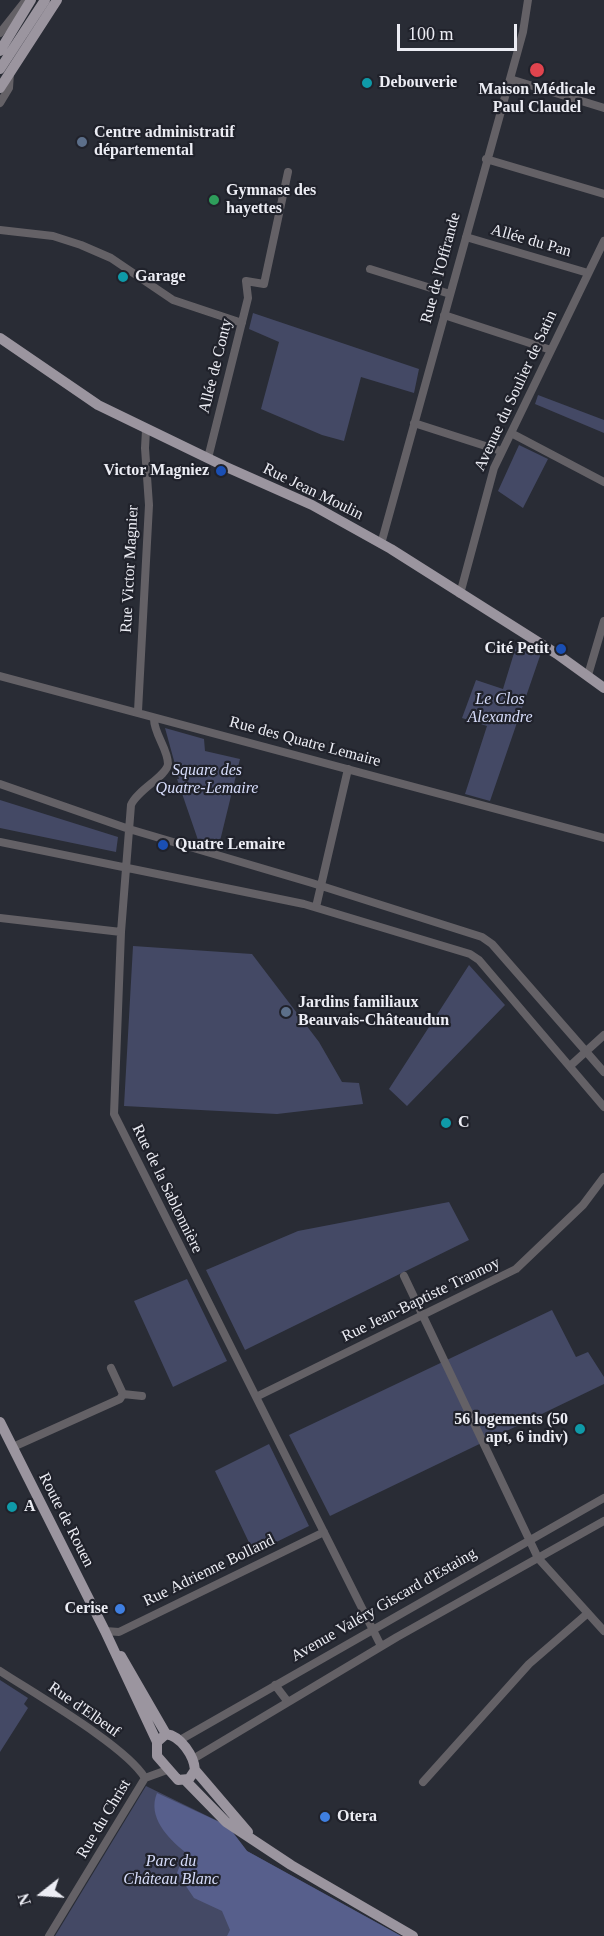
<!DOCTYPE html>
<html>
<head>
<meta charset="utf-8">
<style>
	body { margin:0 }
	#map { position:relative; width:604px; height:1936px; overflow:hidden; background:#292c35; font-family:"Times New Roman",serif }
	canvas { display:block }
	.north { position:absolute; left:12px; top:1864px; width:60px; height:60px; -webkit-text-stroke:4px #20222b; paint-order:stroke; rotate:253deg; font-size:16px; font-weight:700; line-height:24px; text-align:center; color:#ecedf4 }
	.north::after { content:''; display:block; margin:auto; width:21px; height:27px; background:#ecedf4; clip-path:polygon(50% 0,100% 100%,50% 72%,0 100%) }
	.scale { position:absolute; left:397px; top:24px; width:120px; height:27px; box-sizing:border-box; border:3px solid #ecedf4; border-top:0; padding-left:8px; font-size:18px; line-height:21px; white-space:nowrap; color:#ecedf4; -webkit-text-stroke:4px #20222b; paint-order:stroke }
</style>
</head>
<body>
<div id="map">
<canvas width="604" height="1936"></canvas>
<div class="north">N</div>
<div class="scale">100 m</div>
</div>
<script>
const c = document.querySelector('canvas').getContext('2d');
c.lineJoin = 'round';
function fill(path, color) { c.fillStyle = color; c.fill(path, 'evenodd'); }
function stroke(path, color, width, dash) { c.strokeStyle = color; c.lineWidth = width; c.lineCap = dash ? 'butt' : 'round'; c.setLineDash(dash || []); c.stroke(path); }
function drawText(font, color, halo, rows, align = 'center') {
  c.font = font + ' "Times New Roman",serif'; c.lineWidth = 4.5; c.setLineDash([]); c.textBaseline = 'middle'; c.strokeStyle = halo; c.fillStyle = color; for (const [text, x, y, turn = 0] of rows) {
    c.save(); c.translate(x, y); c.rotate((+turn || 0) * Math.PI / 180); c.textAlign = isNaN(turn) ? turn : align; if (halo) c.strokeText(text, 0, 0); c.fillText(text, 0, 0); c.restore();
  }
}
fill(new Path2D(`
	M253,313L419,369L414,393L361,377L344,441L322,435L261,409L279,342L249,329Z
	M538,395L604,420V433L535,404Z
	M519,445L548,459L523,508L498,491Z
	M518,640L541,653L490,801L465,794L487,726L462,718L476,680L503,689Z
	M165,728L204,739L205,751L240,759L220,841L198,840L177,779H179Z
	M0,800L118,837L116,852L0,828Z
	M133,946L252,954L319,1042L342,1082L359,1083L363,1104L277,1114L124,1106Z
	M469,965L505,1005L407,1106L389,1089Z
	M449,1202L469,1240L245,1350L206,1270L298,1231Z
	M187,1279L227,1361L173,1387L134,1301Z
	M552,1310L576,1357L588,1352L604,1377V1384L330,1516L289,1435Z
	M269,1444L309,1526L254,1553L215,1471Z
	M0,1680L28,1698L24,1704L28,1708L0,1752Z
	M146,1786L228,1826L247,1851L401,1936H55Z`), '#444965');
fill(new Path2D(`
	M157,1793L228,1826L247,1851L401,1936H227L230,1930L222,1911L194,1898L177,1873L185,1852C168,1838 147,1817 157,1793Z`), '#575f8c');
stroke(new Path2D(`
	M0,33L26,0
	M510,79L604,108
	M0,103L9,88L10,73
	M486,159L604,194
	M0,230L53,236L81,245L111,258L173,300L242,323
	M466,237L588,273
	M370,269L450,294
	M246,281L264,284L288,172
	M444,315L551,350
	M414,423L501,451
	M511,433L604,482
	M208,458L248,298L246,281
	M381,544L523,32L528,0
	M460,594L494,468L604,241
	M588,675L604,621
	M0,676L604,838
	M138,711L149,505L145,448L146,430
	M154,719C154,734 168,749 168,764C167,776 137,790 131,805L121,932L114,1114L381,1646
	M0,784L129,829L312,883L482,937L492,944L604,1072
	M0,842L304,904L470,954L479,960L604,1107
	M316,907L348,769
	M0,918L121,932
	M570,1066L604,1035
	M404,1276L538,1558L604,1631
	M123,1394L142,1396
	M256,1397L516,1269L583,1205L604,1177
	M13,1447L120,1399L123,1394L111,1368
	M105,1631L119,1632L324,1532
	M0,1671C35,1694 126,1746 145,1778
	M275,1685L288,1702
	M180,1740L604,1498
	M193,1759L397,1637L604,1521
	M145,1778L167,1770
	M423,1782L529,1664L588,1613
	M49,1936L145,1778`), '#646166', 8);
stroke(new Path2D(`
	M0,51L31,0
	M0,69L45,0
	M0,88L57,0
	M0,338L98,405L224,466L312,505L391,549L557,654L604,688
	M0,1422L105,1631L157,1742
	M121,1656L166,1734
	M166,1734C181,1736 194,1756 195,1770L189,1779L178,1780L157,1756V1742Z
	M195,1770L248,1832
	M185,1780L226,1822L291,1865L413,1936`), '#9b959f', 10);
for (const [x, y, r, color] of [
	[537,70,8,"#e0444e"],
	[367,83,6,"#0f9aa8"],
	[82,142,6,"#5c6f8a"],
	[214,200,6,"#2e9e5b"],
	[123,277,6,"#0f9aa8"],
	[221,471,6,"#1a4fb4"],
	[561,649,6,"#1a4fb4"],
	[163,845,6,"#1a4fb4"],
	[286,1012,6,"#5c6f8a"],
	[446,1123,6,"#0f9aa8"],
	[580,1429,6,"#0f9aa8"],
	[12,1507,6,"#0f9aa8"],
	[120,1609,6,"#3f7fe0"],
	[325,1817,6,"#3f7fe0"]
]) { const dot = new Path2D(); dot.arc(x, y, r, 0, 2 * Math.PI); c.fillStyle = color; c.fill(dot); stroke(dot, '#20222b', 2); }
drawText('bold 16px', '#ecedf4', '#20222b', [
	["Debouverie",379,83],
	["Maison Médicale",537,90,"center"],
	["Paul Claudel",537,108,"center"],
	["Centre administratif",94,133],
	["départemental",94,151],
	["Gymnase des",226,191],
	["hayettes",226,209],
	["Garage",135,277],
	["Victor Magniez",209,471,"right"],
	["Cité Petit",549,649,"right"],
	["Quatre Lemaire",175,845],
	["Jardins familiaux",298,1003],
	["Beauvais-Châteaudun",298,1021],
	["C",458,1123],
	["56 logements (50",568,1420,"right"],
	["apt, 6 indiv)",568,1438,"right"],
	["A",24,1507],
	["Cerise",108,1609,"right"],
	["Otera",337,1817]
], 'left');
drawText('16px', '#ecedf4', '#20222b', [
	["Allée du Pan",531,241,16],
	["Rue de l'Offrande",441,268,-75],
	["Allée de Conty",216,366,-76],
	["Avenue du Soulier de Satin",516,391,-65],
	["Rue Jean Moulin",313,492,26],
	["Rue Victor Magnier",130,569,-87],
	["Rue des Quatre Lemaire",305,742,15],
	["Rue de la Sablonnière",167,1189,64],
	["Rue Jean-Baptiste Trannoy",421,1300,-26],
	["Route de Rouen",66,1520,63],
	["Rue Adrienne Bolland",209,1571,-26],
	["Avenue Valéry Giscard d'Estaing",384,1605,-30],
	["Rue d'Elbeuf",84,1710,35],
	["Rue du Christ",104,1819,-59]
]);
drawText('italic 16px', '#d7ddfb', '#20222b', [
	["Le Clos",500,700],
	["Alexandre",500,718],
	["Square des",207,771],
	["Quatre-Lemaire",207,789],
	["Parc du",171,1862],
	["Château Blanc",171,1880]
]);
</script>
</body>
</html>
